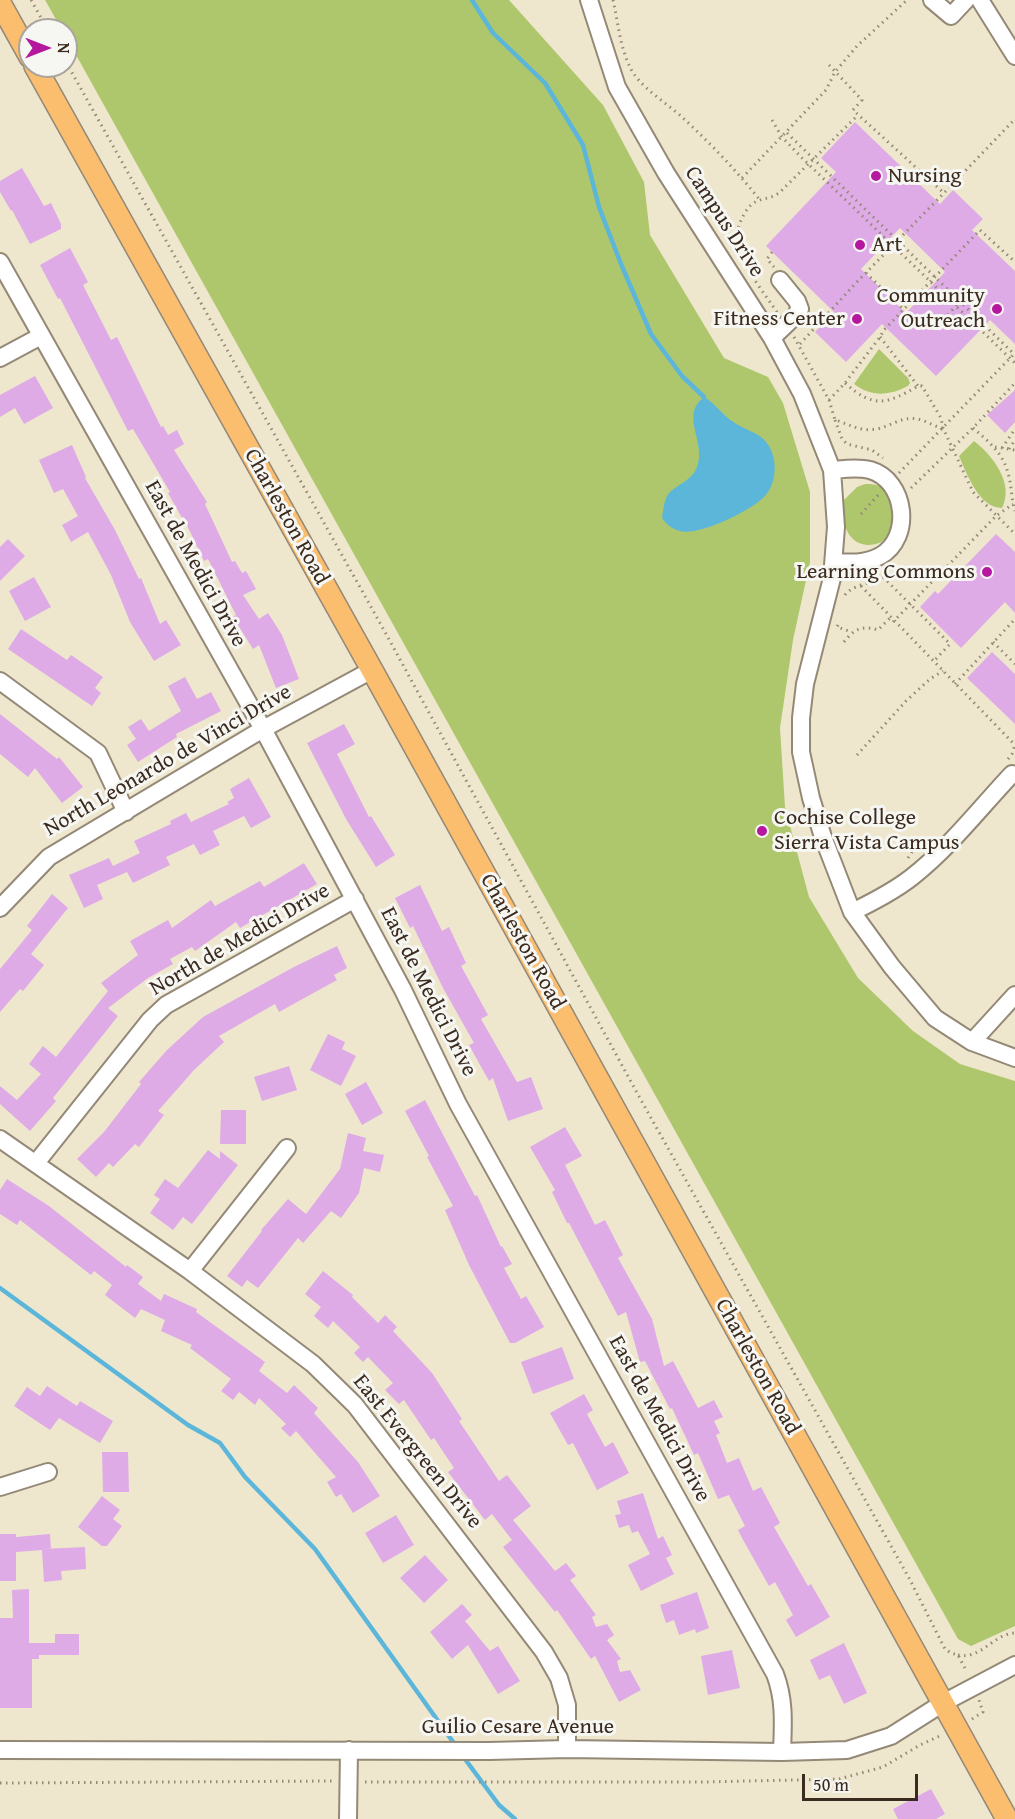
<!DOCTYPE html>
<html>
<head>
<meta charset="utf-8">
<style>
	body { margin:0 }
	#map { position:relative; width:1015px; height:1819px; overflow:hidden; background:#eee7ce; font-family:"Gentium Book Plus",serif }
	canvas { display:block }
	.north { position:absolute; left:18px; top:18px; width:60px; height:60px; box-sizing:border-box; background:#f6f6f2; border:2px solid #aba49d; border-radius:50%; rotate:90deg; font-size:16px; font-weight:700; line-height:24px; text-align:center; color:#3b2a1e }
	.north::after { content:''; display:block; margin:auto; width:21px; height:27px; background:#b5179e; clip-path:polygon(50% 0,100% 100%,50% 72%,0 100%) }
	.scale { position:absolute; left:802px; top:1774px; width:116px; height:27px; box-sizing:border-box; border:3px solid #3b2a1e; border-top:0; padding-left:8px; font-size:18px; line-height:21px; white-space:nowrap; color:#3b2a1e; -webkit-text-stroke:4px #f6f6f2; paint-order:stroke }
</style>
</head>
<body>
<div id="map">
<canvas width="1015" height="1819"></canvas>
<div class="north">N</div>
<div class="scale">50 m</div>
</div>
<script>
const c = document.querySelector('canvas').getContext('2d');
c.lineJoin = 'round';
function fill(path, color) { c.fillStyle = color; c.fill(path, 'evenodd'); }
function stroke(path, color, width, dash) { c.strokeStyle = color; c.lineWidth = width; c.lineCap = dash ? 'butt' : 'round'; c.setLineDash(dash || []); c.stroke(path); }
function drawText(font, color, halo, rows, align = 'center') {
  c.font = font + ' "Gentium Book Plus",serif'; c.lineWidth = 6; c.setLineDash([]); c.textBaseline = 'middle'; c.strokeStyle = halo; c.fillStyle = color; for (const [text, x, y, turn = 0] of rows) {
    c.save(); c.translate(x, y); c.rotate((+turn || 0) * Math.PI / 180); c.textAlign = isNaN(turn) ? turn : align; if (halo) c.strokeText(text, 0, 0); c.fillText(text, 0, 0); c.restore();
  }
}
fill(new Path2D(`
	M45,0H509L603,105L644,182L650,235L724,358L768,377L783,403L810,492V562L793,640L780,728L785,807L809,897L858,978L913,1031L960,1064L1015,1081V1626L971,1646L958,1639L66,37V30H62Z
	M879,349L908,378L910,383L908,386C889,396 871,397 854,384Z
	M974,441C992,455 1015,483 1002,508C979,508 967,474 959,456Z
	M865,484C871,484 877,484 883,488C895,497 895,530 884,540C880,544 872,545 867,545C845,543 841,518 844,500L857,487Z`), '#afc76c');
fill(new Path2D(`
	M704,397C716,404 723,416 735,423C745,430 758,432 766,442C778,456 778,483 764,497C750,511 700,536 680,531C672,529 667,525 662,518C663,511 664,502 667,496C675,483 697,482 699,458C701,435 682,414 704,397Z`), '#5cb6da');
stroke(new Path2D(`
	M472,0L493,33L545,83L583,145L599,207L621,264L651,334L682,376L704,397
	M0,1288L188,1425L220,1443L245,1477L315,1549L456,1746
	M462,1755L499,1805L515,1819`), '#5cb6da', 4.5);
fill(new Path2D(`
	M855,122L940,204L953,190L983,219L972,230L1015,271V344L990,320L936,376L882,324L846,362L815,332L834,312L766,246L836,172L821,158ZM900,228L945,272L906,313L861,269Z
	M22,168L44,206L51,203L61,224V229L30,244L12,210L11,211L0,192V181Z
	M70,248L88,282L83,285L111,340L117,337L161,427L163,426L168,435L177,430L184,444L174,450L207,502L205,504L232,562L235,561L242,573L246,571L256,589L243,595L259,619L268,613L282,635L299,679L276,688L259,645L253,649L233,617L236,615L208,559L204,561L183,517L182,518L168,493L170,492L133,429L128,431L60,298L58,299L40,265Z
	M35,376L53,408L24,424L15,408L0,417V395Z
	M1015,390V422L1005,433L987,415Z
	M72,445L86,477L85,478L115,530L139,579L141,578L160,624L166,620L181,645L154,661L130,622L111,575L88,532L71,542L62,525L78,516L63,489L54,493L39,460Z
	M996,534L1015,552V613L1005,602L961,648L920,607L935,591L938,594Z
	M8,539L25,556L0,581V547Z
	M34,577L51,607L25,621L9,591Z
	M21,629L67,660L71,655L103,677L95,688L101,693L92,706L8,649Z
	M992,652L1015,674V724L967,678Z
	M185,677L197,699L211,692L221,711L176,734L177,737L138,762L127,745L136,739L128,727L141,719L149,731L181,711L168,686Z
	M0,714L57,759L59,757L83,787L62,803L35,768L28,777L0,754Z
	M344,724L355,744L337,754L369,817L371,816L395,855L376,867L346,819L307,743Z
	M249,778L271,817L251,828L244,816L213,831L220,845L200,855L194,844L166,857L170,865L133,883L127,872L97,885L103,899L84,908L69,875L109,858L113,866L140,853L134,841L171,824L170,821L186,813L191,822L229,804L227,802L234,798L230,789Z
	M304,863L317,884L240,928L236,922L195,951L192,947L170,959L173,964L148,978L108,1008L118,1016L53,1098L56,1101L30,1131L0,1104V1086L17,1100L41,1074L29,1064L43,1046L56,1057L108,991L101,983L138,955L130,941L168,920L172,928L211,900L215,906L260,881L264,887Z
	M420,885L442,931L449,927L466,963L461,966L488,1015L481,1019L517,1082L531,1077L543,1109L508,1121L493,1078L489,1081L469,1045L474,1043L443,988L413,926L410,928L395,898Z
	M52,894L68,908L31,954L44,965L23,991L20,989L0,1012V969L32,930L27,926Z
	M337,946L347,968L334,975L337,980L279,1012L275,1004L219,1036L224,1042L194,1070L158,1111L164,1115L139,1147L135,1144L113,1167L109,1163L96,1177L77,1159L104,1132L141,1084L139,1082L167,1050L203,1017L292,968Z
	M328,1034L345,1042L342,1049L356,1056L341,1086L310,1070Z
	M289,1066L297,1090L262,1101L254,1077Z
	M366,1082L383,1113L362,1125L345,1094Z
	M425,1100L475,1196L477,1195L501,1247L502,1246L512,1264L504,1268L521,1299L526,1296L544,1327L515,1343H510L469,1265L445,1210L453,1206L427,1157L429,1156L405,1111Z
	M221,1110H246V1144H220Z
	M565,1127L582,1156L565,1165L595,1225L605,1220L623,1255L618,1258L652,1319L664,1366L673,1361L698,1408L714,1400L723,1417L714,1421L720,1433L716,1435L727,1463L739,1458L753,1491L761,1487L780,1523L774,1527L808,1586L811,1584L830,1617L796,1637L786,1620L793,1615L775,1582L769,1586L742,1538L738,1530L745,1526L729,1495L718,1499L698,1453L694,1455L672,1408L670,1409L645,1361L640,1362L626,1312L618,1316L569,1223H567L552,1192L555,1190L530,1147Z
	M348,1133L366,1138L363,1151L384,1155L380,1172L364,1168L359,1193L341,1218L331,1211L303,1243L298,1238L258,1288L247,1280L242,1287L227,1276L262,1231L261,1230L288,1199L306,1214L340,1169Z
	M208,1150L220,1159V1151L238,1165L192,1224L183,1217L173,1230L150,1213L160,1199L154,1195L165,1179L178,1188Z
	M7,1179L49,1206L126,1267L127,1265L143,1277L138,1284L161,1301L164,1294L197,1309L196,1312L265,1362L259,1371L287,1393L294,1385L318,1408L314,1413L358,1462L380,1496L353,1513L341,1494L336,1497L327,1482L336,1477L296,1431L290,1437L281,1428L286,1424L259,1398L255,1405L239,1392L233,1400L221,1391L231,1379L190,1348L192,1345L161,1331L165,1320L141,1309L135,1318L105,1295L112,1285L94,1271L91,1275L20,1220L17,1225L0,1214V1190Z
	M323,1271L353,1295L352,1297L378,1323L385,1315L397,1327L393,1331L432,1373L462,1419L459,1421L499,1481L507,1475L531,1506L513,1520L555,1571L566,1563L576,1576L570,1580L596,1615L592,1617L596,1627L607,1624L614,1635L607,1640L621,1659L617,1661L620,1672L630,1670L641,1690L619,1702L595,1656L591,1659L557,1610L555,1612L503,1547L512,1540L492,1514L485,1520L448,1472L454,1468L434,1438L431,1440L404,1400L399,1404L385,1390L393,1383L368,1357L363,1362L354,1353L360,1347L333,1321L328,1328L314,1316L321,1307L305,1294Z
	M562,1347L574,1379L533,1394L521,1362Z
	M47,1386L77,1406L80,1401L113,1421L100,1443L59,1418L50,1430L14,1406L27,1387L40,1396Z
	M584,1394L593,1410L587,1414L605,1447L613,1442L629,1473L597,1490L573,1443L568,1445L550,1413Z
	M102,1452H128L129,1492H103Z
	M643,1493L658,1539L663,1536L672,1555L666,1558L674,1574L641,1591L628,1565L650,1554L638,1531L632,1533L629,1525L619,1528L615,1515L621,1514L617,1501Z
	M102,1496L120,1510L113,1519L122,1526L107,1546H102L78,1527Z
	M396,1515L414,1545L383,1563L365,1533Z
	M0,1534H16V1537L50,1534L51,1549H43L85,1547L86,1569L61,1571L62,1580L44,1582L42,1550L16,1552V1581H0Z
	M425,1555L448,1580L424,1603L400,1578Z
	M29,1589V1643H55V1634H79V1655H39V1659H32V1708H0V1618H13L12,1590Z
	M697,1592L709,1628L696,1633L695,1629L679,1635L674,1620L666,1623L660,1605Z
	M462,1604L472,1615L465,1621L490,1651L498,1646L520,1681L498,1694L468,1645L452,1659L430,1632Z
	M844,1643L867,1693L844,1704L830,1675L819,1680L810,1660Z
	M732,1650L740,1688L708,1695L701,1656Z
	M931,1789L945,1814L936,1819H898L893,1809Z`), '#deabe7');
const minor = new Path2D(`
	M589,0L617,87L666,173L772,338L802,394L832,470L836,527L832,578L805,684L801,718V752L811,798L823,837L852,912L892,967L935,1018L972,1042L1015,1058
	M932,0L951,16L966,0
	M980,0L1015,56
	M0,262L263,729L403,990L458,1104L775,1674C785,1700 783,1725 782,1752
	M772,338L795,316L800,309L797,301L780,280
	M0,358L41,336
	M832,470C845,469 857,467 870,470C906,480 913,538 880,556C865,564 850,563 834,562
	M0,681L98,753L126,812
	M0,908L49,857L263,729L372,670
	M852,912C873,902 894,891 912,877C949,848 980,808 1012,774
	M972,1042L1015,995
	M0,1139L190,1271L313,1364L355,1405L544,1652L559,1678L567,1705V1749
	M36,1163L150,1020L166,1005L355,899
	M190,1271L287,1148
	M0,1487L48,1472
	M0,1750L489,1751L567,1749L782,1752L847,1750L891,1736L943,1703L1015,1665
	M348,1819L349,1750`);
const major = new Path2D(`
	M0,3L30,57
	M35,66L372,670L1007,1819`);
stroke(minor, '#948876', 20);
stroke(major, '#948876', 24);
stroke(new Path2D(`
	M31,0L48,30
	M613,0C618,22 620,47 630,67C638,86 667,103 683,118C710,143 736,170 759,199
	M66,62L380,623L641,1100L909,1578L945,1649L951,1653L958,1655L967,1672
	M829,65L862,100L853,110L944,193L1015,119
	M772,120L782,137L801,157L1015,363
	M787,133L1015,355
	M742,178L826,90L835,72L857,46L907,0
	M772,252L767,259L774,267
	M866,273L903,309
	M777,312C766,296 743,266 738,248C734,234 741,215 751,205C760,197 771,200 780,192L858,115
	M940,324L960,301
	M794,337L829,400L835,420C849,424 860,432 876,429C890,427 901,416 917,419C926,420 934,427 943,428
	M880,337L918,386
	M800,344L855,284L944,193
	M845,383C874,409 887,404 918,386H922L941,418L943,428L973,492L1015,534
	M829,400L845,383L880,337L884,330L980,230L1015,262
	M835,420L842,439L847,444L872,450L883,458
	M973,428C988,441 1003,453 1008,473C1012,486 1011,499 1015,511
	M995,447L1015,450
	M1002,448L1015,429
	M1009,449L1015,440
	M899,473L1014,354
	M911,488L973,428L1015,383
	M861,514L880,493
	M883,577L950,644L934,661
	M861,586L1015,745
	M845,595C852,585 870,584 881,578C885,575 889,571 893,568
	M893,622L996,516L1013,504
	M838,625L837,627L852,632
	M844,642C854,629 862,625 878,630L890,618
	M993,642L1015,664
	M955,684L1015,619
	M857,755L906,701L930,679L943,671
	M1008,759L1012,754L1015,745
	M908,858L912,852L923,845
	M958,1655C981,1660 993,1634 1015,1633
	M972,1719L983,1712L979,1700
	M365,1782H703L839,1779L883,1767L920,1745L942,1735
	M0,1783L334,1781`), '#948876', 3, [1.5, 4.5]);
stroke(minor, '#fff', 16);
stroke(major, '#fbbd6e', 21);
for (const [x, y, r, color] of [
	[876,176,6,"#b5179e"],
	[860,245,6,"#b5179e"],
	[997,309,6,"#b5179e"],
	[857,319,6,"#b5179e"],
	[987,572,6,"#b5179e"],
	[762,831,6,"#b5179e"]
]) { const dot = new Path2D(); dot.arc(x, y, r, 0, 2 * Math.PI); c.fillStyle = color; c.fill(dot); stroke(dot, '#f6f6f2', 2); }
drawText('22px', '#3b2a1e', '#f6f6f2', [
	["Nursing",888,176],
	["Art",872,245],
	["Community",985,296,"right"],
	["Outreach",985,321,"right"],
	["Fitness Center",845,319,"right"],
	["Learning Commons",975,572,"right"],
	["Cochise College",774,818],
	["Sierra Vista Campus",774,843]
], 'left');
drawText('22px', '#3b2a1e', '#f6f6f2', [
	["Campus Drive",724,222,57],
	["Charleston Road",286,517,61],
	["East de Medici Drive",195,564,61],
	["North Leonardo de Vinci Drive",168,761,-30],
	["North de Medici Drive",240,940,-30],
	["Charleston Road",522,942,61],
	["East de Medici Drive",428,992,63],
	["Charleston Road",757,1367,61],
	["East de Medici Drive",659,1419,61],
	["East Evergreen Drive",417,1452,51],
	["Guilio Cesare Avenue",518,1727]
]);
</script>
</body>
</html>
